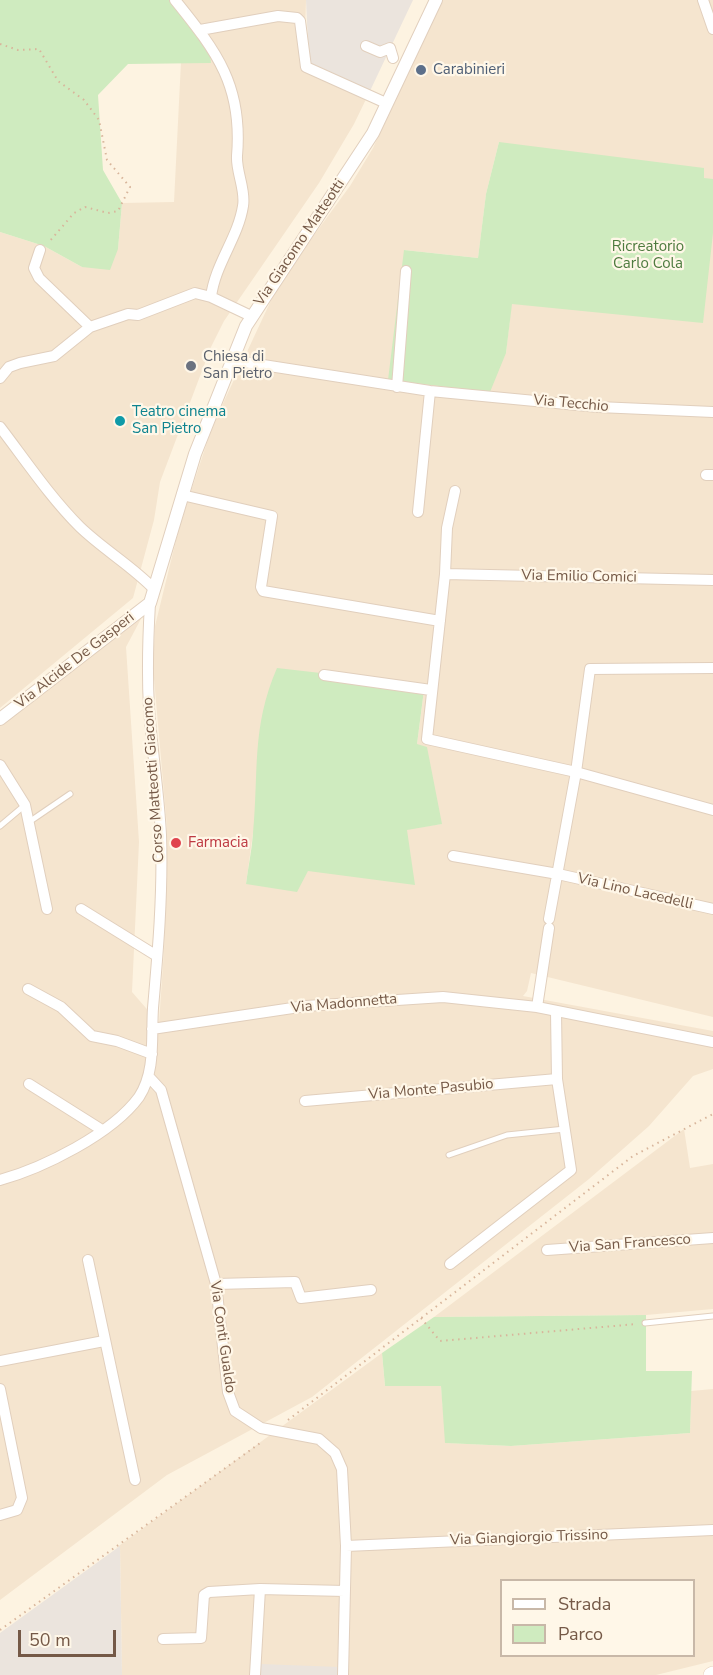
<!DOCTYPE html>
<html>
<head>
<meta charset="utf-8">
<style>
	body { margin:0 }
	#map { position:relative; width:713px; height:1675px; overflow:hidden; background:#fdf3e1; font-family:"Nunito Sans",sans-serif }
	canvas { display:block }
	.legend { position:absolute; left:500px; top:1579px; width:195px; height:78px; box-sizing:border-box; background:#fff7e8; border:2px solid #c8b8a8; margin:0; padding:8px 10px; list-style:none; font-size:18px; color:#755947 }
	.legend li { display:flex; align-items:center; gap:12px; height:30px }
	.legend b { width:30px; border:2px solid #c8b8a8 }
	.scale { position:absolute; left:18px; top:1630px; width:98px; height:27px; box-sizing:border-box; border:3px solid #755947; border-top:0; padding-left:8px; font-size:18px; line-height:21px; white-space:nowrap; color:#755947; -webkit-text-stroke:4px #fff7e8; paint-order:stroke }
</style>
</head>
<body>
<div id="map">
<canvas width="713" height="1675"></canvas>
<ul class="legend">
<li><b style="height:8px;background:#fff"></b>Strada</li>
<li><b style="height:16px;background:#cfebbf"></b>Parco</li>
</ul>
<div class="scale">50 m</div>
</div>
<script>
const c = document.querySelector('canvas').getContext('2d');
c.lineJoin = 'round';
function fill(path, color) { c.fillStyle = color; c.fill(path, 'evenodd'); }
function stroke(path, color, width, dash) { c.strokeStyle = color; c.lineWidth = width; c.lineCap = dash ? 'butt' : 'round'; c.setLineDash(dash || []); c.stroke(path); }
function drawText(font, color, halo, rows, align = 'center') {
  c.font = font + ' "Nunito Sans",sans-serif'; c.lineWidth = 4.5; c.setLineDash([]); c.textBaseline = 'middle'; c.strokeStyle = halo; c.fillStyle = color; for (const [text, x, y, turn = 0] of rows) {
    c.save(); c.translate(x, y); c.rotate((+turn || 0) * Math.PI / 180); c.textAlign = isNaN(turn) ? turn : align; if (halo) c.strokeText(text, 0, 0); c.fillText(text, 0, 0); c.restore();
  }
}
fill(new Path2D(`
	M179,0H306L305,31L370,91L354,124L319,183L224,321L211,347L160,482L154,520L133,598L0,708V232L44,246L82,267L118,249L122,203L174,202L181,62L211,63Z
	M443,0H713V1017L531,973L527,991L523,996L713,1031V1069L693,1076L649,1126L589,1179L312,1397L167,1475L0,1600V724L143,615L126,647L139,842L132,992L159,1023L164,950L167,827L153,667L155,626L179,528L212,427L287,266L309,242L350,186L373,148L416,52ZM499,142L513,290L506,353L404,250L478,258L486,194ZM424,690L417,744L441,824L407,829L308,871L246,884L253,833Z
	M684,1129L690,1168L713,1164V1309L646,1315L434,1317Z
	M382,1353L385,1386H441L446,1443L511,1446L690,1433L691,1391L713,1389V1661L656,1675H122L120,1547L116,1548ZM502,1580H694V1656H502Z`), '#f5e5cf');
fill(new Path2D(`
	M306,0H413L370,91L309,65Z
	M120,1546L122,1675H0V1633Z
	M260,1664L340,1667V1675H259Z`), '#ebe4dd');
fill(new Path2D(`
	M0,0H179L208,37L211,63L128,64L98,95L103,170L122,203L118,249L110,270L82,267L44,246L0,232Z
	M499,142L704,168V178L713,179V233L703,323L512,304L506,353L490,392L388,380L404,250L478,258L486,194Z
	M277,668L373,679L424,690L417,744L427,747L442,824L407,830L415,885L308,871L297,892L246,884C248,867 252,850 253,833C259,772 251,728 277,668Z
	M646,1315V1371H692L690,1433L511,1446L445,1443L441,1386H385L382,1353L434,1317Z`), '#cfebbf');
const service = new Path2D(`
	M29,822L70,794
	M0,826L25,805
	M449,1155L507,1135L565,1129
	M645,1323L713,1316`);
const minor = new Path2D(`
	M175,0C217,52 243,86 237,156C236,172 246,190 243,206C238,238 215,264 211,297
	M703,0L713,29
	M200,30L278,16L297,18L300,21L306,67L386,103
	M366,46L380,52
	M380,52L390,48L393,58
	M40,250L34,268L39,278L90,327
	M231,360L430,391L598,407L713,412
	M0,378L9,367L20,363L54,356L90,327L128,314L138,315L195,293L211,297L251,316
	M397,387L406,271
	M0,427C26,461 50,497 80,527C104,550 132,566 154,589
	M706,475H713
	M182,495L272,516L261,587L263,591L440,621
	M418,512L430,391
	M445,574L447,528L455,491
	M713,580L445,574L427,739L576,772L713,810
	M324,675L431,690
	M0,765L25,805L47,909
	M453,856L558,874L713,909
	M81,909L157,956
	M549,919L576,772L590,669L713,668
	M28,989L61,1007L92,1036L117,1041L152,1054
	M537,1007L549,928
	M152,1029L306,1006L443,997L537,1007L713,1042
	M149,1077L161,1090L216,1284L228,1392L235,1411L261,1428L319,1439L335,1453L342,1469L346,1546L343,1675
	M29,1084L102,1130
	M305,1101L557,1079
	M0,1180C43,1168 112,1134 139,1097C156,1071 151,1038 153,1008C158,951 163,893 161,835C159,793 152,751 149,708C147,673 148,638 150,603
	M547,1250L713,1238
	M88,1260L135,1480
	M450,1264L571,1170L557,1079L556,1012
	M216,1284L295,1282L301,1298L371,1290
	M0,1361L104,1341
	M0,1389L22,1498L17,1510L0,1515
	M346,1546L713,1530
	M163,1639L201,1638L204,1595L209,1592L260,1589
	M255,1675L260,1589L345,1591`);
const tertiary = new Path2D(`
	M0,719L150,603L195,454L246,326L373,133L436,0`);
const secondary = new Path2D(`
	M711,1675L713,1674`);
stroke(service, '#e1cfbd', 7);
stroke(minor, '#e1cfbd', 12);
stroke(tertiary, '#e1cfbd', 14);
stroke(secondary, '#e7d1bb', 16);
stroke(new Path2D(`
	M0,44L18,50L39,49L58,81L84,100L99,120L107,160L130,187L118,211L108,213L85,207L74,213L49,242
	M421,1318L440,1341L637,1324
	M288,1420L633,1156L713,1114
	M0,1630L263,1441`), '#d8b59b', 2, [1.5, 4.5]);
stroke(service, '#fff', 5);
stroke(minor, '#fff', 10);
stroke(tertiary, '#fff', 12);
stroke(secondary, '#fff', 15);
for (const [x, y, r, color] of [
	[421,70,6,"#5c6f8a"],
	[191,366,6,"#6b7280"],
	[120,421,6,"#0f9aa8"],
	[176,843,6,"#e0444e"]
]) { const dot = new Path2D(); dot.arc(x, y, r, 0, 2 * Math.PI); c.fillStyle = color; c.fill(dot); stroke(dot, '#fff7e8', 2); }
drawText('15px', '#4e5e75', '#fff7e8', [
	["Carabinieri",433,70]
], 'left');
drawText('15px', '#755947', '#fff7e8', [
	["Via Giacomo Matteotti",300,243,-56],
	["Via Tecchio",571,404,5],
	["Via Emilio Comici",579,577,1],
	["Via Alcide De Gasperi",75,661,-38],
	["Corso Matteotti Giacomo",154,780,-94],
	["Via Lino Lacedelli",635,892,13],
	["Via Madonnetta",344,1004,-5],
	["Via Monte Pasubio",431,1090,-5],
	["Via San Francesco",630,1244,-4],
	["Via Conti Gualdo",222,1337,82],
	["Via Giangiorgio Trissino",529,1538,-2]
]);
drawText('15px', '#4e7b3f', '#fff7e8', [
	["Ricreatorio",648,247],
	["Carlo Cola",648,264]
]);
drawText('15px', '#5b616d', '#fff7e8', [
	["Chiesa di",203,357],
	["San Pietro",203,374]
], 'left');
drawText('15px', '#0d838f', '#fff7e8', [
	["Teatro cinema",132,412],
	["San Pietro",132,429]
], 'left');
drawText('15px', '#be3a42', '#fff7e8', [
	["Farmacia",188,843]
], 'left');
</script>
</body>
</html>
